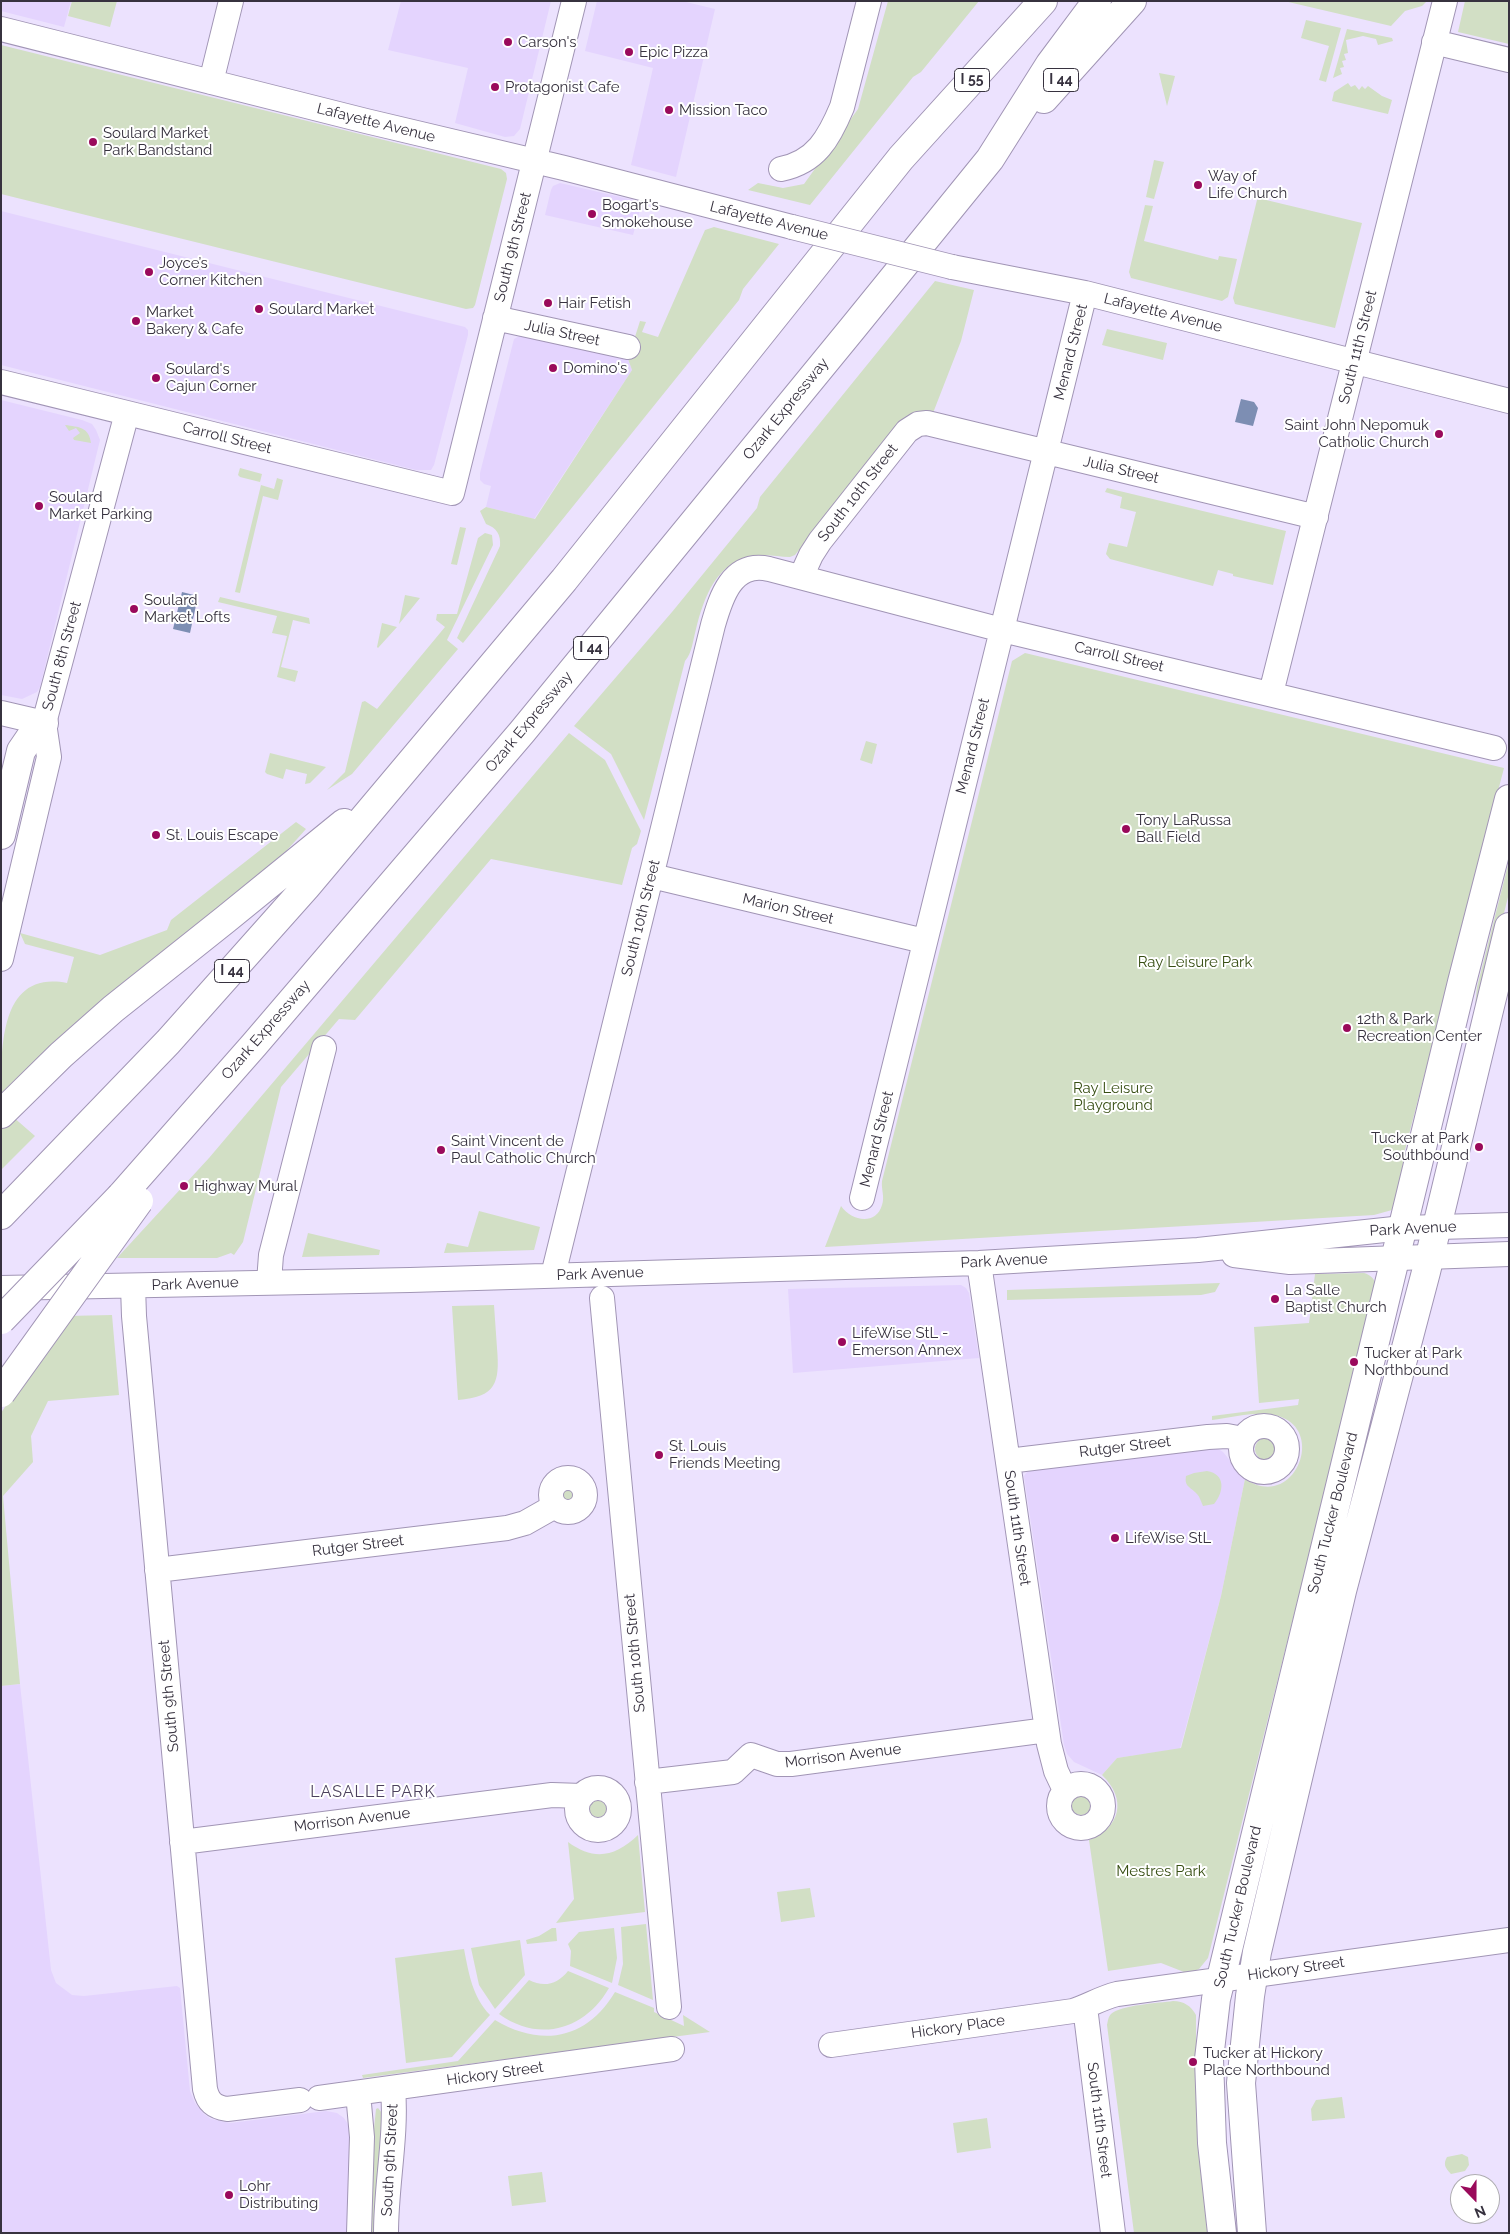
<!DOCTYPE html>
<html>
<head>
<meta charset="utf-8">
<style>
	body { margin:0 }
	#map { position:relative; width:1510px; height:2234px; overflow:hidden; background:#ece2fe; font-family:Raleway,sans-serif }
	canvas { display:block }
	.frame { position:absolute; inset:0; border:2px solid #37323f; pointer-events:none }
	.north { position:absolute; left:1450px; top:2174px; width:50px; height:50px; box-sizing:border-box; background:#fff; border:1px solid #afadb2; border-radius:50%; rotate:158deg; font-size:14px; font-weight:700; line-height:20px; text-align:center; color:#37323f }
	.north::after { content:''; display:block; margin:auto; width:18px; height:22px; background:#9a0a5b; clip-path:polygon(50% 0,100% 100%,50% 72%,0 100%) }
</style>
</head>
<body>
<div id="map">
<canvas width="1510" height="2234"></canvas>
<div class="frame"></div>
<div class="north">N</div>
</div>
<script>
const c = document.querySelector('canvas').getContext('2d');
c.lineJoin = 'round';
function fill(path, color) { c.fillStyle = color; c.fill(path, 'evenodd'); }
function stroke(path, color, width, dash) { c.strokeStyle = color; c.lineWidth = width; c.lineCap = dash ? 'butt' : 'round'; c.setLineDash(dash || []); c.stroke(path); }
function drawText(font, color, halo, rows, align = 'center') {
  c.font = font + ' Raleway,sans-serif'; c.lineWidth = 4; c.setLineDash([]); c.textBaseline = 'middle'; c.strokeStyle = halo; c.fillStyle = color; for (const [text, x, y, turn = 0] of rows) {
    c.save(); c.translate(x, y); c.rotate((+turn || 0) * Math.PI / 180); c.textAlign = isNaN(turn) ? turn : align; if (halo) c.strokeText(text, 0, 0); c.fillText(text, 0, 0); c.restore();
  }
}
fill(new Path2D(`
	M1,1H71L64,27L1,11Z
	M401,1H551L520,129L514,136L505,137L455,123L468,68L388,50Z
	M597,1H682L715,9L676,177L631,165L653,68L585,51Z
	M560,183L642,202L633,235L545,215L551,190L553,186Z
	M1,211L465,327L468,330V335L434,465L431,470H416L1,365Z
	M521,335L628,359L632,370L534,519L486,507L491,486L484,484L480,480V473L514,339Z
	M1,400L82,420L92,424L96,430L100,440L40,687L37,692L22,699L1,695Z
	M961,1285L966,1288L969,1293L979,1358L793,1373L788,1289Z
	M1217,1448L1223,1452L1245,1479L1221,1596L1180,1749L1117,1758L1102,1775L1074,1762L1067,1754L1064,1745L1024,1476L1027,1472L1035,1469Z
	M20,1684L51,1970L56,1983L72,1995L84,1996L177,1986L180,1988L190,2091L195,2103L204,2114L211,2119L230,2123L326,2111L337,2113L344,2118L349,2126L351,2138L349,2233H1V1686Z`), '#e4d4fe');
fill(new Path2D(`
	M72,1H117L110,27L68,16Z
	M888,1H979L921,72L913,77L810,205L748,190L758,183L783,188L804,184L858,109Z
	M1284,1H1427L1422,6L1405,11L1391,26Z
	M1465,1H1509V44L1458,32Z
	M1306,20L1341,28L1326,82L1319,80L1329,46L1301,38Z
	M1347,29L1392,38L1393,41L1378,45L1376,39L1363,36L1346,40L1348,53L1344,54L1346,60L1342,61L1344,67L1340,68L1342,74L1333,78Z
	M1,45L501,169L506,173L507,179L475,305L473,308L466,309L1,194Z
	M1159,73L1175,76L1167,106Z
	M1348,83L1351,87L1355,85L1359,90L1362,86L1365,89L1368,86L1382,96L1392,100L1388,114L1332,101L1334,92Z
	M1154,160L1164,162L1154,199L1146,197Z
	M1262,199L1362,223L1335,328L1235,304L1233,298L1257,200Z
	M1145,205L1153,206L1144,241L1218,260L1219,256L1237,259L1228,297L1222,301L1131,278L1129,272Z
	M714,227L779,244L743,289L739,300L463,643L457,638L500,546C501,535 497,528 486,524L480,511L486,507L535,519L632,370L628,359L640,321L646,322L642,332L658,337L705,230Z
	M935,281L974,290L961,341L933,413L898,426L795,555L790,557C778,557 767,554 755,556C717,560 704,597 696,629C693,640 692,653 685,661L644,820L611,754L574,726L672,612L757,508L760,497Z
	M1107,329L1167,343L1163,360L1102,345Z
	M65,425C79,427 89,427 91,443L74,440L73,438L80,433L76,428L69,431Z
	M240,468L262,474L260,482L240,477L238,475Z
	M277,478L283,480L278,500L263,496L240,593L235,592L261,485L274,489Z
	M1107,488L1286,531L1273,585L1233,576V574L1218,570L1213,586L1110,559L1106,554L1109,543L1127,547L1136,512L1120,508L1122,497L1105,492Z
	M460,527L466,528L457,565L451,564Z
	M485,533L492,535L493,545L447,640L458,649L352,774L327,790L345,772L362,702L365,701L377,709L445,627L436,620L437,614H457L478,538Z
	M405,595L420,598L399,624Z
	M220,597L309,618L310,624L293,620L281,667L298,671L295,682L277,677L287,636L272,633L277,616L218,602Z
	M382,623L397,627L378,648L377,647Z
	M1025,653L1504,768L1405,1150L1397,1202L1392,1210L1374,1215L825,1247L841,1206C851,1221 876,1226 882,1205C885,1197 881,1189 882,1181L1012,661Z
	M569,733L605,760L641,831L637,844L632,848L622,885L491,859L355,1020L339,1019L281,1087L243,1242L234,1255L231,1253L217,1258H117L209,1158Z
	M866,741L877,744L872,764L860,760Z
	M270,753L326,767L310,783L305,784L307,774L286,769L283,779L267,774L265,772Z
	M296,822L306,829L280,858L1,1097C1,1046 0,970 67,983L74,957L25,944L20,933L100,955L167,930L171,920Z
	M1509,861V893L1478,1017L1474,1016L1477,987Z
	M12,1116L35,1136L1,1170V1128Z
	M479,1211L540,1227L534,1250L444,1253L447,1243L468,1247Z
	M308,1233L380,1250L379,1255L302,1257Z
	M1364,1273C1371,1275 1375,1279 1376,1287L1208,1958L1199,1969L1192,1972H1184L1161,1963L1108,1971L1089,1840C1121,1827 1127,1799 1102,1775L1117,1758L1181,1748L1221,1596L1245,1479C1296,1513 1329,1424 1273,1415C1254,1411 1231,1418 1212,1420V1416L1298,1405L1299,1399L1259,1403L1254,1327L1309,1323L1315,1274Z
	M1220,1283L1215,1292L1201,1295L1007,1300V1290Z
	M494,1305C495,1319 496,1334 497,1348C500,1383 496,1397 458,1400L452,1306Z
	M112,1315L119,1395L48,1401L31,1436L33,1462L3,1496L20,1684L1,1686V1413L37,1357L67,1316Z
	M1255 1449a11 11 0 1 1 22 0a11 11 0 1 1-22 0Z
	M1207,1471C1226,1474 1224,1492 1214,1504L1203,1506C1201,1502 1200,1497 1197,1494C1191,1487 1184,1487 1186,1476L1194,1473Z
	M558 1495a11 11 0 1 1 22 0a11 11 0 1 1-22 0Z
	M1070 1804a11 11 0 1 1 22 0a11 11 0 1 1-22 0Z
	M588 1810a11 11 0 1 1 22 0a11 11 0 1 1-22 0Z
	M638,1835L645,1912L556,1923L574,1899L568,1842C594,1861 615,1857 638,1835Z
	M810,1888L815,1917L781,1922L777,1892Z
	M646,1924L653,2000L618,1985L623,1964L621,1927Z
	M552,1928H556L557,1941L527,1944L526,1940L539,1936Z
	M614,1928L617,1958L612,1983L570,1966L571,1951L568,1944L579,1932Z
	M520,1940L525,1975L495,2009L479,1985L471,1948Z
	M464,1949C469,1974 472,1996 490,2015L452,2057L406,2063L395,1958Z
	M568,1971L609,1988C585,2030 539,2043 499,2014L529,1980C544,1988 558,1984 568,1971Z
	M615,1992L654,2008V2012L684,2026L683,2015L710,2032L363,2078L362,2075L458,2061L495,2020C542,2048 587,2039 615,1992Z
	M1173,2001C1184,2001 1191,2006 1196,2015V2101L1209,2233H1134L1107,2025C1108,2021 1108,2017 1111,2014C1120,2005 1160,2003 1173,2001Z
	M1342,2097L1345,2118L1312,2121L1311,2109L1316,2100Z
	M378,2108L382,2113L384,2121L377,2178V2233H368L369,2177L376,2109Z
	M987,2118L991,2148L957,2153L953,2123Z
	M1462,2154L1468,2157L1469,2165L1465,2171L1451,2174C1445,2168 1443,2164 1447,2157Z
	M542,2172L546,2202L512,2206L508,2176Z`), '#d2dfc5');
fill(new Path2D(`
	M1241,399L1254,402L1258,408L1253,426L1235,422Z
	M182,592L198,596L190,633L173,629Z`), '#7d8eb3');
const minor = new Path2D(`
	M1,29L366,121L564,168L792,227
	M1434,42L1509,60
	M211,82L231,1
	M781,169C816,162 829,138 842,107L869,1
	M952,267L1085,293L1509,401
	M495,318L628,347
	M1,382L452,493L574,1
	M801,577L811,555L820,541L907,431L918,424L927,423L1316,517
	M1271,693L1445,1
	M1,713L44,723
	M652,876L924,941
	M1,959L49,757L44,723L127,413
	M862,1198L1085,293
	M1234,1255L1290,1262L1509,1254
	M979,1263L1049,1744L1056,1771L1065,1790
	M553,1275L713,625C721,597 732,561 769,569L1002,630L1494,748
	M269,1282L271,1255L324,1048
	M133,1286L134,1316L205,2089C208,2102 214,2107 227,2109L300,2100
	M1,1288L410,1280L979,1263L1198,1250L1403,1228L1509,1225
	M602,1298L669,2007
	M1241 1449a23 23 0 1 1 46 0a23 23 0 1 1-46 0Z
	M1008,1461L1208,1437L1227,1436L1243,1439
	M551 1495a17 17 0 1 1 34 0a17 17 0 1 1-34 0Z
	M157,1570L507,1528L525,1523L555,1506
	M647,1782L733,1772L751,1755L777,1764H791L1047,1730
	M1059 1806a22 22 0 1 1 44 0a22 22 0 1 1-44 0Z
	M577 1809a21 21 0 1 1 42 0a21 21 0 1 1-42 0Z
	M182,1842L552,1795L582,1796
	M1085,2007L1113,2233
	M831,2045L1073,2011C1088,2006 1101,1998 1117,1994L1509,1940
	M358,2093L362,2137L359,2233
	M319,2098L672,2049
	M386,2233C386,2184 397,2136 393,2088`);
const major = new Path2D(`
	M1222,2233L1212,2143L1209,2059L1216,1999L1462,982L1509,799
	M1252,2233L1241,2083L1250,1996L1257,1952L1342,1591L1426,1272L1509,927`);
const highway = new Path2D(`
	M1044,99L1132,1
	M1,835L21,751L34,732L44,723
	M1,1114L61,1055L113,1009L226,919L344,823
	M121,1196L254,1045L522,732L852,329L990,159L1050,64L1097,1
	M1,1215L168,1042L306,887L564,580L901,158L1043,1`);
stroke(minor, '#a195b5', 26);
stroke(major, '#a195b5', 30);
stroke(highway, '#a195b5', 30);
stroke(minor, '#fff', 24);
stroke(major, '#fff', 28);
stroke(highway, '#fff', 28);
const minorBridge = new Path2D(`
	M792,227L952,267`);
const highwayBridge = new Path2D(`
	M1,1320L121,1196
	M1,1393L139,1201`);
stroke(minorBridge, '#a195b5', 26, []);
stroke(highwayBridge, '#a195b5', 30, []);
stroke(minorBridge, '#fff', 24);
stroke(highwayBridge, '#fff', 28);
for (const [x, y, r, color] of [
	[508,42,5,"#9a0a5b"],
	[629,52,5,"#9a0a5b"],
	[495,87,5,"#9a0a5b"],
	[669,110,5,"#9a0a5b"],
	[93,142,5,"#9a0a5b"],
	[1198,185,5,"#9a0a5b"],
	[592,214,5,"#9a0a5b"],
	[149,272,5,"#9a0a5b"],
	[548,303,5,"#9a0a5b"],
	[259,309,5,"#9a0a5b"],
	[136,321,5,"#9a0a5b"],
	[553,368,5,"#9a0a5b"],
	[156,378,5,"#9a0a5b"],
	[1439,434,5,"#9a0a5b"],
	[39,506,5,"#9a0a5b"],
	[134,609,5,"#9a0a5b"],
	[1126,829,5,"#9a0a5b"],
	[156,835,5,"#9a0a5b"],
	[1347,1028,5,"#9a0a5b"],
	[1479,1147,5,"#9a0a5b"],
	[441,1150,5,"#9a0a5b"],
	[184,1186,5,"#9a0a5b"],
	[1275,1299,5,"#9a0a5b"],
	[842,1342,5,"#9a0a5b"],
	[1354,1362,5,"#9a0a5b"],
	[659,1455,5,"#9a0a5b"],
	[1115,1538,5,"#9a0a5b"],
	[1193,2062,5,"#9a0a5b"],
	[229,2195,5,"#9a0a5b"]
]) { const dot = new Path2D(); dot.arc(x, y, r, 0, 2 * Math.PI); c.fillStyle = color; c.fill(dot); stroke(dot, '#fff', 2); }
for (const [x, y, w] of [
	[972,80,35],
	[1061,80,35],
	[591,648,35],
	[232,971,35]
]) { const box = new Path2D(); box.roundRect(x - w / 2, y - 11.5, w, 23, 4); c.fillStyle = '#fff'; c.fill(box); stroke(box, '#37323f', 1); }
drawText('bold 14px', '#37323f', null, [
	["I 55",972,80],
	["I 44",1061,80],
	["I 44",591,648],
	["I 44",232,971]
]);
drawText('15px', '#37323f', '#fff', [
	["Carson's",518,42],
	["Epic Pizza",639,52],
	["Protagonist Cafe",505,87],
	["Mission Taco",679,110],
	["Soulard Market",103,133],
	["Park Bandstand",103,150],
	["Way of",1208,176],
	["Life Church",1208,193],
	["Bogart's",602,205],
	["Smokehouse",602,222],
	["Joyce’s",159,263],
	["Corner Kitchen",159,280],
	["Hair Fetish",558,303],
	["Soulard Market",269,309],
	["Market",146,312],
	["Bakery & Cafe",146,329],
	["Domino's",563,368],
	["Soulard's",166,369],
	["Cajun Corner",166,386],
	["Saint John Nepomuk",1429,425,"right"],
	["Catholic Church",1429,442,"right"],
	["Soulard",49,497],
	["Market Parking",49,514],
	["Soulard",144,600],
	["Market Lofts",144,617],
	["Tony LaRussa",1136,820],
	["Ball Field",1136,837],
	["St. Louis Escape",166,835],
	["12th & Park",1357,1019],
	["Recreation Center",1357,1036],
	["Tucker at Park",1469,1138,"right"],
	["Southbound",1469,1155,"right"],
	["Saint Vincent de",451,1141],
	["Paul Catholic Church",451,1158],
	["Highway Mural",194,1186],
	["La Salle",1285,1290],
	["Baptist Church",1285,1307],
	["LifeWise StL -",852,1333],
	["Emerson Annex",852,1350],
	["Tucker at Park",1364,1353],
	["Northbound",1364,1370],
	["St. Louis",669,1446],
	["Friends Meeting",669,1463],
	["LifeWise StL",1125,1538],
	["Tucker at Hickory",1203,2053],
	["Place Northbound",1203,2070],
	["Lohr",239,2186],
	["Distributing",239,2203]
], 'left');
drawText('15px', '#37323f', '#fff', [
	["Lafayette Avenue",376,123,14],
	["Lafayette Avenue",769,221,14],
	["South 9th Street",513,247,-76],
	["Lafayette Avenue",1163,313,14],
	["Julia Street",562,333,12],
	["South 11th Street",1358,347,-76],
	["Menard Street",1071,352,-76],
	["Ozark Expressway",786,409,-51],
	["Carroll Street",227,438,14],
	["Julia Street",1121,470,13],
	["South 10th Street",858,493,-52],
	["South 8th Street",62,656,-75],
	["Carroll Street",1119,657,13],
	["Ozark Expressway",529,722,-50],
	["Menard Street",973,746,-76],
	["Marion Street",788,909,13],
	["South 10th Street",641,918,-76],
	["Ozark Expressway",266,1030,-49],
	["Menard Street",877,1139,-76],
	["Park Avenue",1413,1229,-3],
	["Park Avenue",1004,1261,-3],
	["Park Avenue",600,1274,-2],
	["Park Avenue",195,1284,-2],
	["Rutger Street",1125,1447,-7],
	["South Tucker Boulevard",1333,1513,-76],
	["South 11th Street",1017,1528,82],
	["Rutger Street",358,1546,-7],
	["South 10th Street",635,1653,-95],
	["South 9th Street",169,1696,-95],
	["Morrison Avenue",843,1756,-7],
	["Morrison Avenue",352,1820,-7],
	["South Tucker Boulevard",1238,1907,-77],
	["Hickory Street",1296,1969,-8],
	["Hickory Place",958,2027,-8],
	["Hickory Street",495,2074,-8],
	["South 11th Street",1099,2120,83],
	["South 9th Street",390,2160,-87]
]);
drawText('15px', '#374e13', '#fff', [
	["Ray Leisure Park",1195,962],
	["Ray Leisure",1113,1088],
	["Playground",1113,1105],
	["Mestres Park",1161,1871]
]);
c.letterSpacing = '1px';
drawText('16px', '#4c415d', '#fff', [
	["LASALLE PARK",373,1792]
]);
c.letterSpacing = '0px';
</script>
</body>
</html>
